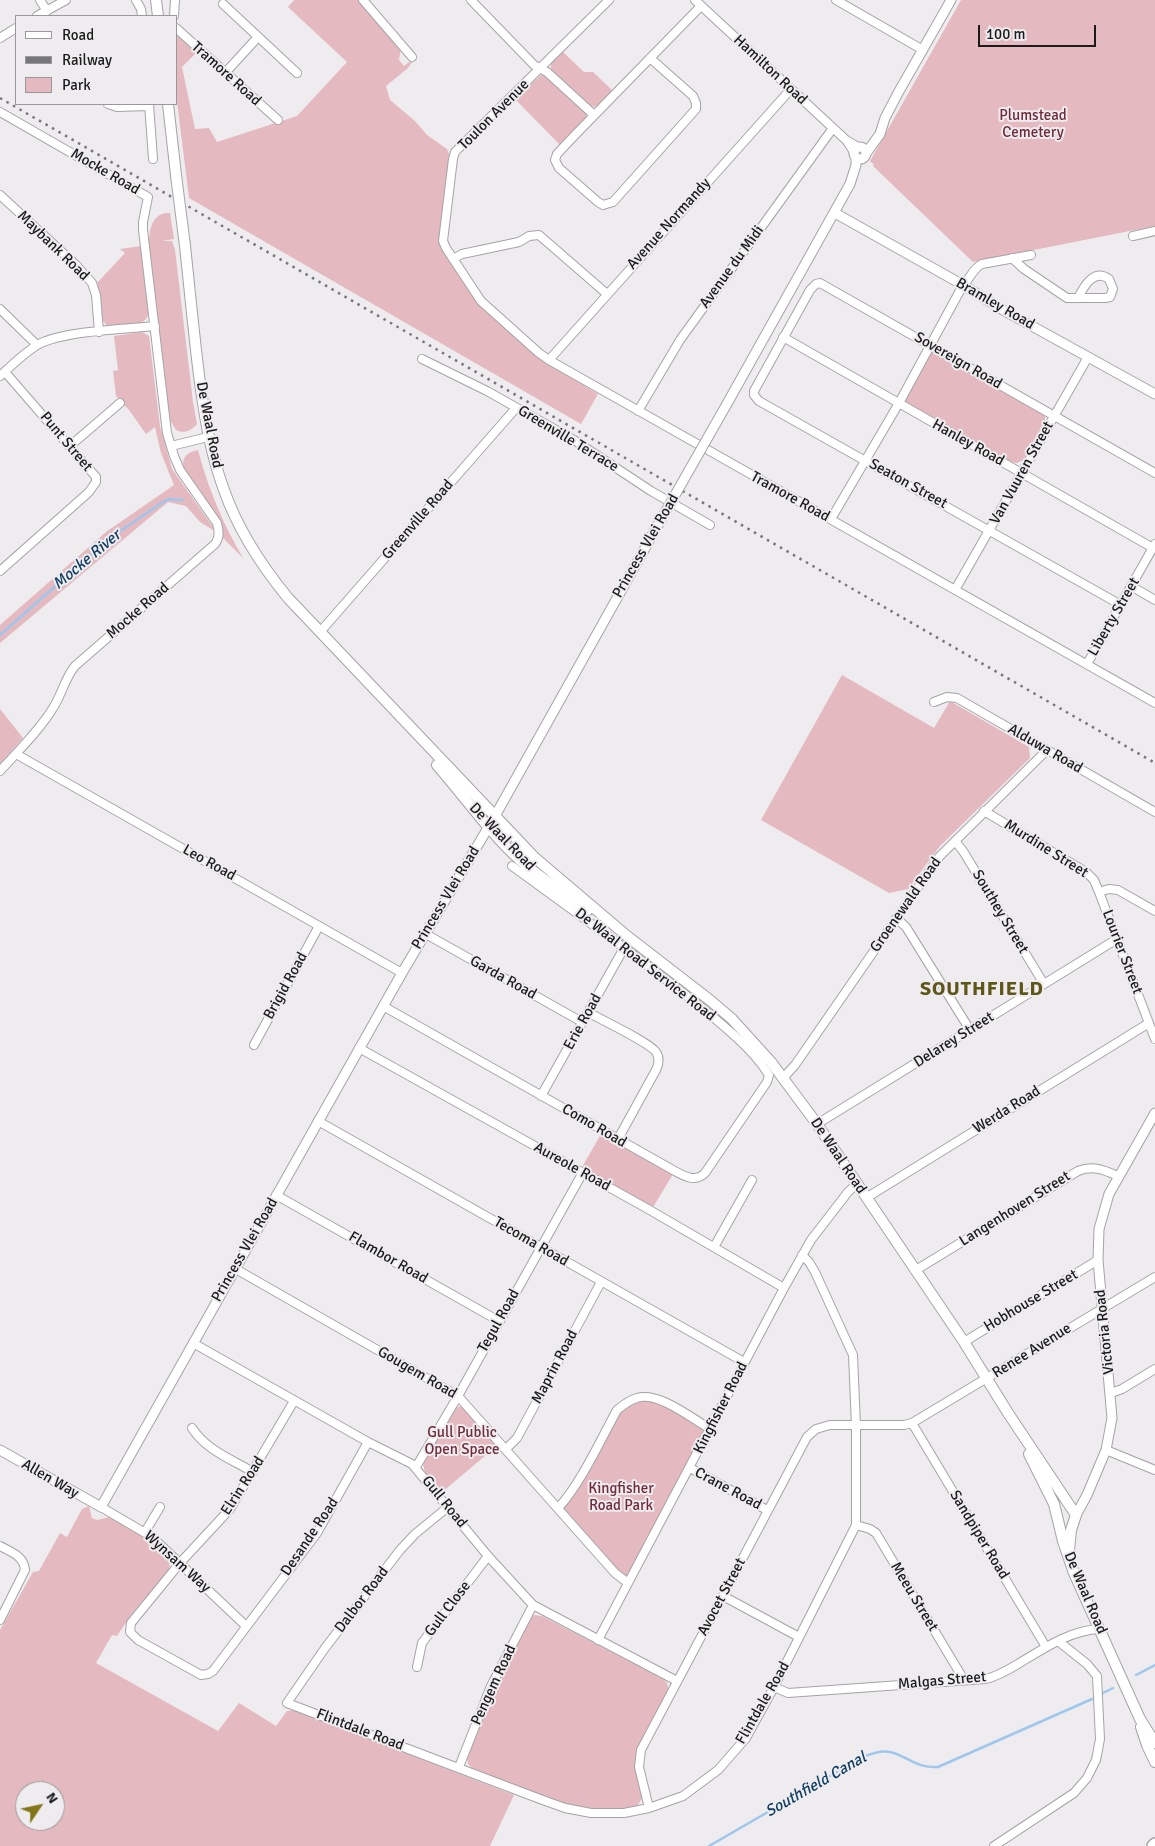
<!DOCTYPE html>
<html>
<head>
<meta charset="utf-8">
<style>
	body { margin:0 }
	#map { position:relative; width:1155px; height:1846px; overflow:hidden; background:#eeecef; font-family:Signika,sans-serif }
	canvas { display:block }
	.legend { position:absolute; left:15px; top:15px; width:162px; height:90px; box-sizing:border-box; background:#eeecef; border:1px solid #9a989b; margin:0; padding:6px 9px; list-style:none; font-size:15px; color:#1b1b1c }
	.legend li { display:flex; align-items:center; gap:10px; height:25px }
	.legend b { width:25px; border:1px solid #9a989b }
	.north { position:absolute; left:15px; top:1781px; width:50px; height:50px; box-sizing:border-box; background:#eeecef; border:1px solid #9a989b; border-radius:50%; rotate:56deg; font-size:14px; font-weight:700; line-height:20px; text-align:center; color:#1b1b1c }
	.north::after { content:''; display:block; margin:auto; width:18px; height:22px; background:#827619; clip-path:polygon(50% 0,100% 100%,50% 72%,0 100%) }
	.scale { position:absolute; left:978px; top:25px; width:118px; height:22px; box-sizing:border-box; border:2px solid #1b1b1c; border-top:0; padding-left:6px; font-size:15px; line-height:18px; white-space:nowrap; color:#1b1b1c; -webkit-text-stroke:4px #eeecef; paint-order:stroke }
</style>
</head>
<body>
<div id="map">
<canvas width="1155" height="1846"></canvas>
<ul class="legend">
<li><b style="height:6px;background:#fff"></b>Road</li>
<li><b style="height:6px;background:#777678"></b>Railway</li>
<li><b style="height:14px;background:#e4b9bf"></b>Park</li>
</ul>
<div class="north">N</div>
<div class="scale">100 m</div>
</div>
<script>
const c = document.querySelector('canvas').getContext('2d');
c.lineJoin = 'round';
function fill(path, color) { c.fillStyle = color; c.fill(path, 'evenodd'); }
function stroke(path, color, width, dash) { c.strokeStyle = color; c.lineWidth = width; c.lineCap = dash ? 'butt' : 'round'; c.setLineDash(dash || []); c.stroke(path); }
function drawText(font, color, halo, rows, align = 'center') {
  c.font = font + ' Signika,sans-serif'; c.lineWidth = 4; c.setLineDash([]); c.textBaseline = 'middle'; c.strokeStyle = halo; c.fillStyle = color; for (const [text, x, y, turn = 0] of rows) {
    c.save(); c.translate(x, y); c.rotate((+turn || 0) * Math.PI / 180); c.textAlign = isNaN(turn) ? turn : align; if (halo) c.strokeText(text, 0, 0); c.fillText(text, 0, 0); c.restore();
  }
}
fill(new Path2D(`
	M294,0H360L401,48L399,60L404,66L412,60L413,61L408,68L386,86L390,100L415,121L427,135L447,149L449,154L439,241L448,259L473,297L483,309L540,359L598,394L581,424L189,198L176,93V34L196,53L182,67L195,129L209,128L217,142L297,116L347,62L288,7Z
	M961,0H1155V226L973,262L873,166L874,165L870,161Z
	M563,52L584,72H593L613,91L598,106L590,107L551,70V63Z
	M541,75L546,76L586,113V118L560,145L515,99Z
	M165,213H170L174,239L162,241H172L175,250L193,402L197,424C191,431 184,434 176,430L170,420L149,244C149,232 151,216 165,213Z
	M141,246L149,313L146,319L141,323L107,326L102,319L97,283L125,253L120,249Z
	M142,332L149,336L160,426L172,469L213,527V530L200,522L186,506L168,502L0,643V625L106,532L174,485L161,453L155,427L146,434L129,410L116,396L113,371L118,370L114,336Z
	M936,352L1045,415V421L1023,460L1017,463L1011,462L906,402L905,398L930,353Z
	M198,450C208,488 223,524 243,558L223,538V529L221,521L184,468C181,457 188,452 198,450Z
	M842,675L934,728L950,701L1029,747L1030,758L940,846L908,889L889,893L761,820Z
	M0,709L23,738L0,764Z
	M601,1134L673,1174L652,1209L581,1169Z
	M649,1397L709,1428L628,1583L558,1508L617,1410L627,1402Z
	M462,1406L498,1445L441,1493L425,1473L423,1463L455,1408Z
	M89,1506L92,1518L97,1520L109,1517C123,1525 177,1551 169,1570L131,1615L117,1636L112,1635L96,1663L218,1731L239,1703L276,1726L287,1711L294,1710L514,1795L490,1846H0V1630L33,1572L39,1571L60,1533L67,1537L82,1509ZM25,1791H55V1821H25Z
	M534,1615L542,1616L663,1679L667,1683L669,1691L636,1756L635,1769L642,1798L637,1807C589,1822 518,1786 473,1769L468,1764L467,1756L490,1698L530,1618Z`), '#e4b9bf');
stroke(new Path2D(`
	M0,635L110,538L163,502L169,499L183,500
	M1136,1675L1155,1665
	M1103,1693L1113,1688
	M709,1846L863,1757C872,1753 884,1749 894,1753C911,1759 917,1768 938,1767L1092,1699`), '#9ec7ed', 2.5);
const minor = new Path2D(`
	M40,0L47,11
	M136,0L141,9L142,16
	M363,0L412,57
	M471,0L534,65L547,72L594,115
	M609,0L455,152L453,159L443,241L446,248L481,301L539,353L549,360L1155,703
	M695,0L846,140L858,147
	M836,0L923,50
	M223,4L297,73
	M37,16L66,0
	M174,16L175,0
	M176,28L278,120
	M0,38L16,28
	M650,58L693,96L696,103V109L613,202L603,205L598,202L559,168L555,160L557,154L575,135L701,6
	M225,73L258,37
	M108,104L117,107L149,106
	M149,104L153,159
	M0,112L148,197L143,222V230L167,433L174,456L180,470L217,523C219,531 220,537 215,544L75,666C65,678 62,694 53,708C39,731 18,751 0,771
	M847,141L854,152
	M0,195L77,266L92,283L96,295L99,332
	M1133,236L1155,231
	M1012,258L1024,269L1067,298H1105L1110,297L1113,289L1109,279C1094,268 1084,286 1078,298
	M453,259L462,254L519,242L529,236L539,235L607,294
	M0,309L37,345
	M783,337L1153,548
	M422,359L487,391L574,440L651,491L710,525
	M549,360L791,89
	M0,376C12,365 25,352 39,344C65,331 124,329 155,326
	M638,411L680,340L833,128
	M70,446L120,403
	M171,446L208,437
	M831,519L899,403L963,285C970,279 973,268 982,264L1031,255
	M0,571L89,492L96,482V477L5,372
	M1131,586L1155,600
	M955,590L1088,357
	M1121,605L759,401L754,395V391L810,290L816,284L820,283L1155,473
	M320,632L516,408
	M1087,664L1155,544
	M934,702L947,697L957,698L1155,812
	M16,754L402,973
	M984,811L1086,872L1094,880L1099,892L1109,889L1118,890L1155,911
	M955,841L963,851L1044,984
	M1099,892L1155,1039
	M896,918L906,927L970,1030
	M424,933L582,1022
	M383,1006L673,1170C684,1176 695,1183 705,1173L767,1082L769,1075L767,1072C751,1047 719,1022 696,1003C636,955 574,911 512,866
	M588,1012C601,1020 649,1042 656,1052C660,1058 659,1064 656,1070L618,1139
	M254,1045L319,926
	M359,1048L648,1209L784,1288
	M784,1077L795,1065L939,857L1047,750
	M541,1096L624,948
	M318,1121L744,1362
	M817,1124L1117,939
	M276,1195L499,1321
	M866,1198L1149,1023
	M714,1247L752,1180
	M234,1268L458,1396L615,1573L628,1583
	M916,1270L1078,1171C1093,1165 1104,1170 1118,1176
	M964,1342L1098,1260
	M193,1343L368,1442L412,1464L488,1556L533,1605L677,1681
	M1111,1393L1122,1389L1155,1369
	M294,1401L230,1509L180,1563L131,1623L130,1632L138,1640L201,1675L208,1674L213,1671L317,1533L368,1442
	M912,1423L1046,1647
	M192,1428C206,1450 231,1459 253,1472
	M506,1449L517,1438L601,1282
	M1106,1450L1155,1470
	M416,1467L458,1396L582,1174
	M690,1468L767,1510
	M101,1507L152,1537L246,1626
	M448,1507L415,1534L400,1550L325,1648L287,1703L540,1799L565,1808L591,1813H624L649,1808L683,1796L718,1770L746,1738L774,1687L856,1525V1426L853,1355L815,1272L809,1262L802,1255
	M558,1508C580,1485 601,1439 617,1410C623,1405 629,1400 637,1398C658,1391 691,1418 709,1428
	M856,1525L870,1529L876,1533L964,1680
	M145,1532L160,1507
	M0,1546C11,1552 24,1556 25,1570L0,1620
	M723,1596L799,1637
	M598,1640L784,1288L811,1240L848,1192L857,1184
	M417,1667L422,1643L488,1556
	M774,1687L788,1693L986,1679C998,1676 1008,1670 1018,1664C1043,1649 1070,1630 1100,1629
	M459,1767L491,1686L533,1605
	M649,1808L639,1767L641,1750L807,1437L816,1429L830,1425H904L912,1423L1155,1277
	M994,1846L1074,1793L1087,1778L1096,1760L1100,1739L1097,1676L1087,1664L1058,1641`);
const tertiary = new Path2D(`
	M854 153a6 6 0 1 1 12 0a6 6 0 1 1-12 0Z
	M867,152L880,134L885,118L898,93L951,0
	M835,213L963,285L1003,310L1155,394
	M728,402L850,184L856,165V157
	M0,1450L101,1507L402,973L495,816L654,532
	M1076,1515L1087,1495L1106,1450L1112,1418L1098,1260L1099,1229L1109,1194L1155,1113`);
const secondary = new Path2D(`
	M156,0L158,16
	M168,104L176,175
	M185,246C190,292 194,337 200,383C205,419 211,455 224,490C238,530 261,565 288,598L534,857L627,936L711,1001L732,1019L771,1062L817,1124L964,1342L1008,1413L1076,1515
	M437,765C465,797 489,832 520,860C541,879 565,894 588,910
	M1029,1454L1054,1504L1063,1541L1074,1573L1140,1719L1155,1743
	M1069,1550L1071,1530L1076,1515
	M1141,1727L1147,1745L1155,1762`);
const primary = new Path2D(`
	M1153,1846L1155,1844`);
stroke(minor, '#a5a3a6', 10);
stroke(tertiary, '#a5a3a6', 11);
stroke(secondary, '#a5a3a6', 12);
stroke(primary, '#a5a3a6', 14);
stroke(minor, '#fff', 8);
stroke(tertiary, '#fff', 9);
stroke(secondary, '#fff', 10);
stroke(primary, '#fff', 11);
stroke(new Path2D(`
	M0,98L1155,763`), '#777678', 2.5, [2.5, 5]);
const tertiaryBridge = new Path2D(`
	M654,532L728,402`);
const secondaryBridge = new Path2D(`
	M176,175L185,246`);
stroke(tertiaryBridge, '#a5a3a6', 11, []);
stroke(secondaryBridge, '#a5a3a6', 12, []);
stroke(tertiaryBridge, '#fff', 9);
stroke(secondaryBridge, '#fff', 10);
drawText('15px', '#1b1b1c', '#eeecef', [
	["Hamilton Road",770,70,43],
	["Tramore Road",226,74,42],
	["Toulon Avenue",494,115,-45],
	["Mocke Road",105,172,30],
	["Avenue Normandy",669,224,-48],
	["Maybank Road",53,246,44],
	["Avenue du Midi",732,267,-54],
	["Bramley Road",995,304,30],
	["Sovereign Road",958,361,30],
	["De Waal Road",209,425,79],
	["Greenville Terrace",568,439,31],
	["Punt Street",66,442,50],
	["Hanley Road",968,443,29],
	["Van Vuuren Street",1022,473,-61],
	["Seaton Street",908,484,29],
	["Tramore Road",790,497,29],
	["Greenville Road",418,520,-49],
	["Princess Vlei Road",646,546,-60],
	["Mocke Road",138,611,-41],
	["Liberty Street",1114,617,-60],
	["Alduwa Road",1045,749,30],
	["De Waal Road",502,837,46],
	["Murdine Street",1046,849,32],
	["Leo Road",209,863,29],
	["Princess Vlei Road",446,898,-59],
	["Groenewald Road",906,905,-55],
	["Southey Street",1000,912,59],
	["Lourier Street",1122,952,69],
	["De Waal Road Service Road",645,965,38],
	["Garda Road",503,978,29],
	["Brigid Road",286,986,-61],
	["Erie Road",583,1022,-61],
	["Delarey Street",954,1040,-32],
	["Werda Road",1007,1110,-32],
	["Como Road",594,1126,30],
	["De Waal Road",838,1156,56],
	["Aureole Road",572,1167,29],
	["Langenhoven Street",1015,1209,-32],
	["Tecoma Road",531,1242,30],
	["Princess Vlei Road",245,1250,-60],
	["Flambor Road",388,1258,30],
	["Hobhouse Street",1031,1301,-31],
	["Tegul Road",499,1321,-61],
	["Victoria Road",1105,1332,-96],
	["Renee Avenue",1032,1351,-32],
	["Maprin Road",555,1367,-62],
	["Gougem Road",417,1373,30],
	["Kingfisher Road",721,1408,-63],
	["Allen Way",50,1479,30],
	["Elrin Road",243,1486,-57],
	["Crane Road",728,1489,28],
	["Gull Road",444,1502,51],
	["Sandpiper Road",979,1535,59],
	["Desande Road",310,1537,-56],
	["Wynsam Way",177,1562,42],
	["De Waal Road",1085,1593,67],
	["Avocet Street",722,1597,-62],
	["Meeu Street",914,1597,59],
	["Dalbor Road",362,1600,-53],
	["Gull Close",448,1609,-53],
	["Malgas Street",942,1681,-5],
	["Pengem Road",494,1685,-65],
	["Flintdale Road",763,1703,-60],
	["Flintdale Road",360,1730,21]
]);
drawText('15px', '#702a3a', '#eeecef', [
	["Plumstead",1033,116],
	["Cemetery",1033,133],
	["Gull Public",462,1433],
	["Open Space",462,1450],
	["Kingfisher",621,1489],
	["Road Park",621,1506]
]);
drawText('italic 16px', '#103e62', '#eeecef', [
	["Mocke River",87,560,-40],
	["Southfield Canal",816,1785,-30]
]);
c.letterSpacing = '1px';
drawText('bold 20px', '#5f561a', '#eeecef', [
	["SOUTHFIELD",982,990]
]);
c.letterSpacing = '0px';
</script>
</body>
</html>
